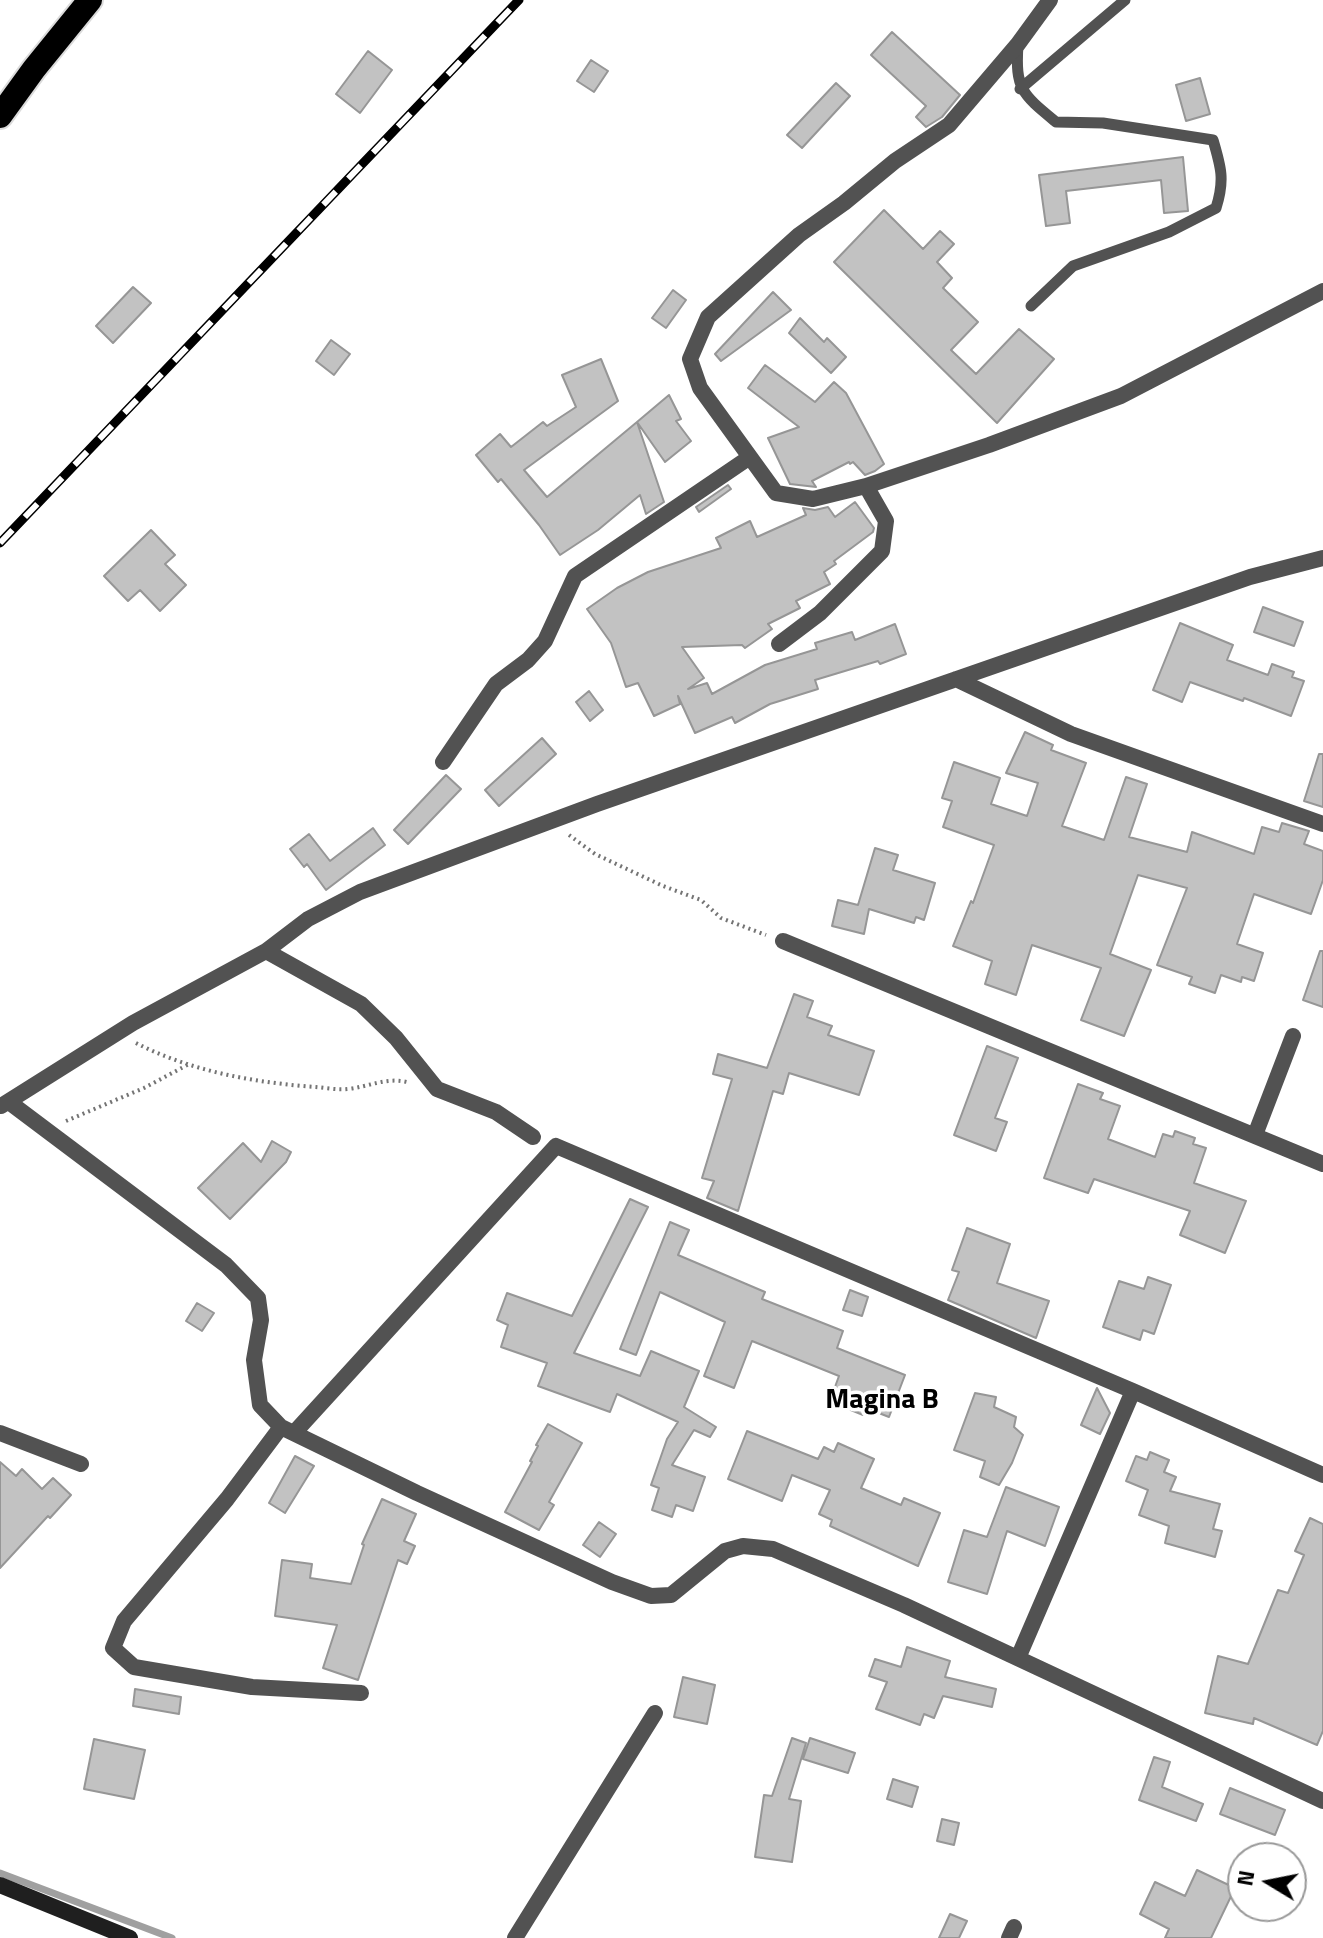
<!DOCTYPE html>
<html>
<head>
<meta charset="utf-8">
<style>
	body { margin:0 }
	#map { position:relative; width:1323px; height:1938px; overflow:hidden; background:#fff; font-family:"Titillium Web",sans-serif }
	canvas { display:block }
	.north { position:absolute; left:1227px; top:1842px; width:80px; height:80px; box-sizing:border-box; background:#fff; border:2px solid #999; border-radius:50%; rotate:280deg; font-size:22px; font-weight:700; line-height:32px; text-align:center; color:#000 }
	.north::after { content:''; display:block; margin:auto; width:28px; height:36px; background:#000; clip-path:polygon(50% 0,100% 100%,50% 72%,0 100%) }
</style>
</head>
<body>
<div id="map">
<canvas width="1323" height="1938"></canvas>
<div class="north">N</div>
</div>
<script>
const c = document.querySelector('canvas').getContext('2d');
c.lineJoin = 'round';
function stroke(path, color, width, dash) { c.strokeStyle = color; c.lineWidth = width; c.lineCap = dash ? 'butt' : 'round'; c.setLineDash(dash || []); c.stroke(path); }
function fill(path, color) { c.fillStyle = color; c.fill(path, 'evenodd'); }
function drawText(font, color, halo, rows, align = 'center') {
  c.font = font + ' "Titillium Web",sans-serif'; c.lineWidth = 7; c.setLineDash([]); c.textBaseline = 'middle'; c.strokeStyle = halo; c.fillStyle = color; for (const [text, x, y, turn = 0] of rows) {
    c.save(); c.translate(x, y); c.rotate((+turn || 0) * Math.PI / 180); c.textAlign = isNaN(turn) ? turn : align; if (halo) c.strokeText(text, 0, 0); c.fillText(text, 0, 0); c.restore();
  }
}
stroke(new Path2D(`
	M0,1873L172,1938`), '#a0a0a0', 7);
const building = new Path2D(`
	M892,32L960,95L942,117L926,127L916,117L926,106L871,55Z
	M368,51L392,70L360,113L336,94Z
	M591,60L608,71L594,92L577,81Z
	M1200,78L1210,114L1186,121L1176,85Z
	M836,83L850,96L802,148L787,135Z
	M1183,157L1188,211L1164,213L1161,180L1066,191L1070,223L1046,226L1039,175Z
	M884,210L923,249L940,231L954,244L937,262L952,278L943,288L978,322L951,350L976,374L1019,329L1054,359L997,423L834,262Z
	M133,287L151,303L113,343L96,326Z
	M673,290L686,300L666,328L652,318Z
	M773,292L791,310L721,361L715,354Z
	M800,318L824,342L827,338L846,357L831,373L789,333Z
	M331,340L350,354L334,375L316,361Z
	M601,359L618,401L524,470L547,497L637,422L664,502L646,514L640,495L598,530L560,555L539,525L501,479L498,482L476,455L500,434L511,447L543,422L547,426L576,407L562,375Z
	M765,365L815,402L834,382L846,393L884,464L875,471L865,475L853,462L850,464L849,462L812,481L816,487L790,484L768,438L799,427L748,388Z
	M669,395L681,419L676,421L691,441L665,462L637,422Z
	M728,485L731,489L699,512L696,507Z
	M855,502L874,528L873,532L834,561L836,564L824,572L830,584L796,601L800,608L768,624L772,629L745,648L742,645L682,647L704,678L688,689L707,683L712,694L765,665L817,649L815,643L852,632L855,640L895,624L906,654L880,664L878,661L815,680L818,689L770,704L735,723L732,717L695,733L678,696L680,704L654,716L638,683L626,687L611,643L587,609L617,588L648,572L721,548L716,538L750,521L757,537L806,515L803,508L815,510L828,507L835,517Z
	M151,530L175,555L165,564L186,585L160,611L140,590L128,601L104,576Z
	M1263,607L1303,622L1294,646L1254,632Z
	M1180,623L1233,645L1227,660L1268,675L1272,664L1294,672L1292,677L1304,681L1291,716L1244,698L1243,701L1190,682L1182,702L1153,690Z
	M589,691L603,710L590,721L576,702Z
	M1025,732L1053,745L1051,750L1086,763L1062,826L1104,840L1126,777L1147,784L1129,837L1187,852L1192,832L1254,854L1262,827L1279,832L1282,823L1309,831L1304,844L1323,851V880L1311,914L1254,894L1237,944L1263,953L1254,981L1242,977L1241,982L1221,975L1215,993L1189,984L1192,977L1157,965L1187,888L1138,875L1110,954L1151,970L1124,1036L1081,1020L1101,968L1032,945L1016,995L985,984L992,961L953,946L971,901L973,903L994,845L943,827L952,801L942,798L954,762L1000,778L991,804L1027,816L1038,783L1006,773Z
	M542,738L556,754L499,806L485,790Z
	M1319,754H1323V807L1304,801Z
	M446,775L461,789L408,844L394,830Z
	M373,828L385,845L326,890L307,864L304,867L290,849L309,834L330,861Z
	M875,848L898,855L893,870L935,883L924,920L916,917L914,923L869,909L864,934L832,926L838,900L858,905Z
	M1320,951H1323V1007L1303,1000Z
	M794,994L813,1001L807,1017L832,1026L828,1035L874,1051L859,1095L789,1073L783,1094L773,1091L738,1211L707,1198L714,1181L702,1178L732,1079L713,1074L718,1054L767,1068Z
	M987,1046L1018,1058L995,1118L1007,1122L996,1151L954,1135Z
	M1078,1084L1103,1093L1100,1099L1120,1106L1108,1139L1155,1157L1163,1134L1173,1137L1175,1131L1195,1138L1193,1144L1206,1148L1194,1183L1246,1201L1225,1253L1180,1235L1190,1211L1094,1179L1088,1193L1044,1178Z
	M272,1141L291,1152L286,1162L230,1219L198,1188L243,1143L261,1162Z
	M630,1199L648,1207L574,1353L640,1376L651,1351L699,1371L684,1407L716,1427L710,1437L694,1430L672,1465L705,1477L693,1511L676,1505L672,1517L652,1510L659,1488L651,1485L667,1439L678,1422L617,1394L610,1412L538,1386L547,1363L501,1347L508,1325L497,1320L507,1293L572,1316Z
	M670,1222L689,1230L678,1255L765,1292L762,1299L843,1331L837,1348L905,1375L889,1417L866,1408L863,1415L841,1406L843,1400L832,1395L839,1376L752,1341L734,1388L704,1376L725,1322L660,1292L636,1355L620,1349Z
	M967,1228L1010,1244L997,1283L1049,1301L1036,1338L948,1300L959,1272L952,1270Z
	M1148,1277L1171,1285L1154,1334L1143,1330L1140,1340L1103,1327L1119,1281L1144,1289Z
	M850,1290L868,1297L862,1316L843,1310Z
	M197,1303L214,1313L202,1331L186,1321Z
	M1097,1388L1110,1413L1100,1434L1081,1425Z
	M975,1393L996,1397L994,1407L1016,1417L1014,1427L1023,1435L1012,1463L999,1485L980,1477L985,1461L954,1450Z
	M548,1424L582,1443L549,1502L554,1505L539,1530L505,1512L532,1462L530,1461L538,1446L536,1445Z
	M747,1431L818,1459L824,1447L834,1452L838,1443L874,1459L861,1488L901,1505L904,1498L940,1513L918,1566L830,1526L832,1520L819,1514L830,1490L792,1475L782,1501L728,1479Z
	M1150,1452L1169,1460L1164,1472L1176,1477L1170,1491L1220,1504L1213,1529L1222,1531L1215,1557L1165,1543L1169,1526L1139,1515L1148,1490L1126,1481L1136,1456L1147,1460Z
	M295,1456L314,1466L285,1513L269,1503Z
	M0,1462L16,1476L22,1469L42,1489L53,1478L71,1495L50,1518L48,1516L0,1568Z
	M1006,1487L1059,1507L1045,1546L1007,1531L987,1594L948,1582L964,1530L987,1537Z
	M382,1499L416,1514L404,1541L415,1546L407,1564L398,1560L358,1680L323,1668L337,1625L275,1616L282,1560L312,1564L310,1578L351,1584L364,1545L362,1544Z
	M1310,1518L1323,1524V1731L1317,1745L1254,1718L1253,1724L1205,1713L1218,1656L1248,1664L1278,1590L1288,1593L1304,1555L1295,1551Z
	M599,1522L616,1534L600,1557L583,1545Z
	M907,1647L950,1661L945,1677L996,1689L992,1707L943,1696L934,1718L924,1714L920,1725L876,1709L887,1682L869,1676L875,1659L901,1667Z
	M683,1677L715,1685L707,1724L674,1717Z
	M135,1689L181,1697L179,1714L133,1706Z
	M792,1738L806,1743L789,1799L801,1801L792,1862L755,1857L764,1795L772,1796Z
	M810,1738L855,1753L848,1773L803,1759Z
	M94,1739L145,1750L134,1799L84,1789Z
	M1154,1757L1170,1762L1162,1787L1203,1804L1196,1821L1139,1800Z
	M893,1779L918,1787L912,1807L887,1799Z
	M1230,1788L1285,1810L1275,1835L1220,1814Z
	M942,1819L959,1823L954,1845L937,1841Z
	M1197,1870L1235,1888L1211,1938H1165L1169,1929L1140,1914L1155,1882L1185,1896Z
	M950,1914L967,1921L959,1938H939Z`);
fill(building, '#c2c2c2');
stroke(building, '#969696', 2);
const highway = new Path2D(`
	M0,116L34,69L90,0`);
stroke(highway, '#dbdbdb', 28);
stroke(new Path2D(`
	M569,835L595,854L663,886L701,900L721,918L766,935
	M136,1043C190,1071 256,1083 316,1087C326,1088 337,1090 347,1089C369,1087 385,1077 407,1082
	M66,1121L144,1088L191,1063`), '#747474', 4, [2, 4]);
stroke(new Path2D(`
	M1018,45C1015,89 1022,94 1056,122L1103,123L1213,140C1221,167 1225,180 1216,208L1169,232L1073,266L1031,306
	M1020,89L1125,0`), '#525252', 11);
stroke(new Path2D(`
	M1050,0L1018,44L949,125L895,161L844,203L799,235L708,317L690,359L700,388L776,493L813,499L866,486L989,445L1121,396L1323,291
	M779,644L820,613L882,551L886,521L866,486
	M956,679L1071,734L1323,824
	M443,762L496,684L528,660L545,641L575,576L750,457
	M783,941L1323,1164
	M266,951L361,1004L396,1038L437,1089L496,1112L533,1137
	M9,1102L226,1265L258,1298L261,1320L254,1360L260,1405L281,1427L417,1493L612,1582L651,1596L671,1595L725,1551L743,1546L773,1549L904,1605L1323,1801
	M1,1106L133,1023L266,951L308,919L360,892L597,804L1250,577L1323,558
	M1255,1135L1293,1036
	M281,1427L227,1499L124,1621L113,1648L134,1667L252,1687L361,1693
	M0,1433L81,1464
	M294,1433L556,1146L1133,1391L1323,1475
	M1018,1658L1133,1391
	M515,1938L655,1713
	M1009,1938L1014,1927`), '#525252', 16);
stroke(new Path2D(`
	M0,1885L130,1938`), '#1f1f1f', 16);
stroke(highway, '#000', 24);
const rail = new Path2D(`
	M0,543L519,0`);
stroke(rail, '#000', 9);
stroke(rail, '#fff', 6, [18]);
drawText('bold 28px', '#000', '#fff', [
	["Magina B",882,1401]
]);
</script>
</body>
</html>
